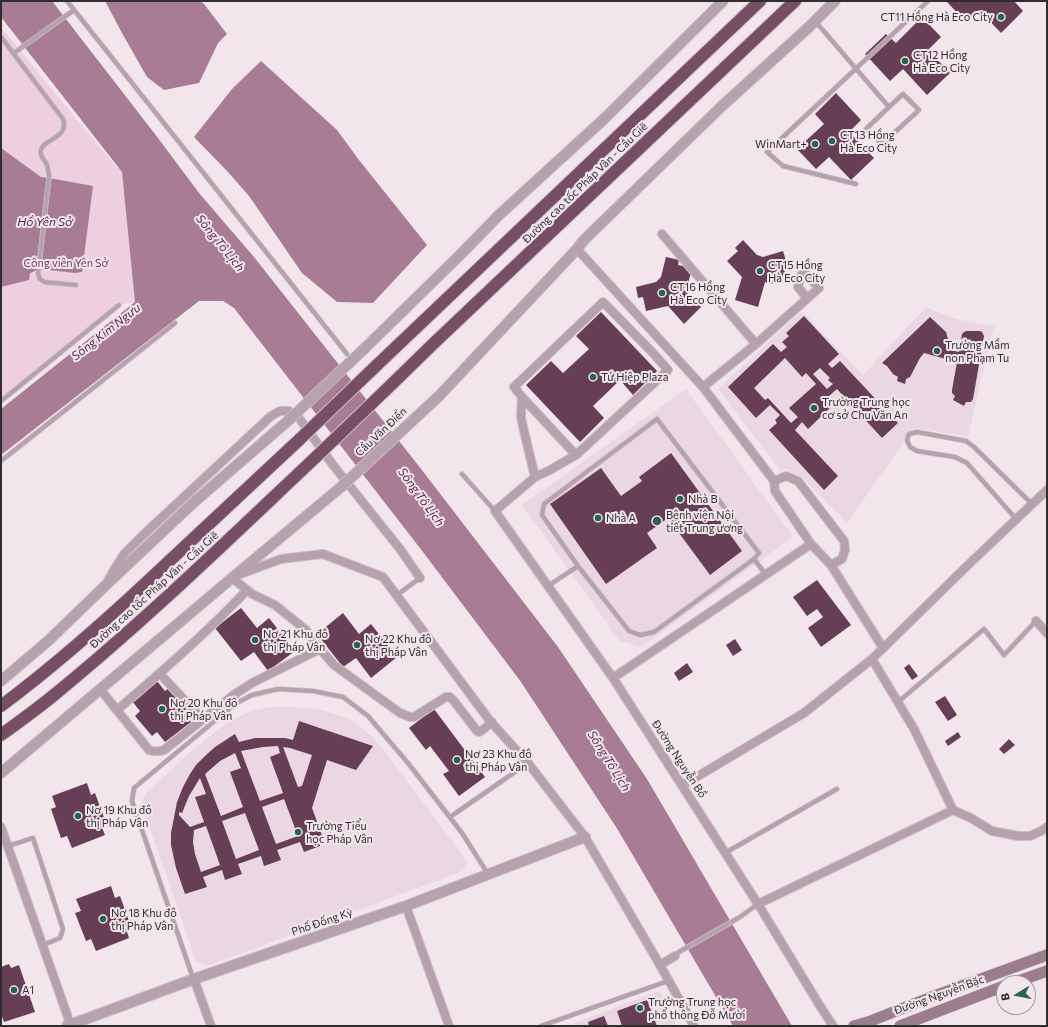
<!DOCTYPE html>
<html>
<head>
<meta charset="utf-8">
<style>
	body { margin:0 }
	#map { position:relative; width:1048px; height:1027px; overflow:hidden; background:#f2e6ec; font-family:Commissioner,sans-serif }
	canvas { display:block }
	.frame { position:absolute; inset:0; border:2px solid #312d2f; pointer-events:none }
	.north { position:absolute; left:996px; top:975px; width:40px; height:40px; box-sizing:border-box; background:#f2e6ec; border:1px solid #a59ca0; border-radius:50%; rotate:260deg; font-size:11px; font-weight:700; line-height:16px; text-align:center; color:#312d2f }
	.north::after { content:''; display:block; margin:auto; width:14px; height:18px; background:#2a634c; clip-path:polygon(50% 0,100% 100%,50% 72%,0 100%) }
</style>
</head>
<body>
<div id="map">
<canvas width="1048" height="1027"></canvas>
<div class="frame"></div>
<div class="north">B</div>
</div>
<script>
const c = document.querySelector('canvas').getContext('2d');
c.lineJoin = 'round';
function fill(path, color) { c.fillStyle = color; c.fill(path, 'evenodd'); }
function stroke(path, color, width, dash) { c.strokeStyle = color; c.lineWidth = width; c.lineCap = dash ? 'butt' : 'round'; c.setLineDash(dash || []); c.stroke(path); }
function drawText(font, color, halo, rows, align = 'center') {
  c.font = font + ' Commissioner,sans-serif'; c.lineWidth = 4; c.setLineDash([]); c.textBaseline = 'middle'; c.strokeStyle = halo; c.fillStyle = color; for (const [text, x, y, turn = 0] of rows) {
    c.save(); c.translate(x, y); c.rotate((+turn || 0) * Math.PI / 180); c.textAlign = isNaN(turn) ? turn : align; if (halo) c.strokeText(text, 0, 0); c.fillText(text, 0, 0); c.restore();
  }
}
fill(new Path2D(`
	M926,307L955,319L994,326L968,436L914,428L847,523L802,477L786,470L781,471L718,389L802,311L863,375Z
	M686,389L793,537L641,647L620,641L522,505Z
	M269,707H294L318,709L348,718L372,736L389,757L467,861L463,871L207,966L196,961L141,802L147,792L191,751L228,722L249,712Z
	M659,991L677,1026H566Z`), '#ebd7e2');
fill(new Path2D(`
	M1,27L116,167L124,171L135,302L119,305L1,401Z`), '#eecfe0');
fill(new Path2D(`
	M1,1H52L158,138L199,193L254,257L418,465L558,647L647,779L792,1026H733L618,830L521,682L423,552L234,308L223,301H199L1,455V409L135,302L122,172L1,17Z
	M105,1H200L204,4L227,34L218,43L199,83L164,90L147,77L122,33Z
	M261,61L337,130L359,160L427,245L373,303L337,302L302,273L249,196L228,172L194,137L232,89Z
	M1,148L41,177L55,179L93,186L82,272L75,273L40,269L30,273L29,280L1,287Z`), '#a87c95');
fill(new Path2D(`
	M948,1H1014L1023,11L1001,33L979,10L966,22L947,2Z
	M922,17L941,37L928,50L950,73L927,95L903,69L890,81L865,54L886,34L896,43Z
	M836,93L861,120L849,132L874,158L851,180L829,157L816,169L797,149L824,124L815,114Z
	M743,240L757,255L763,257L783,251L787,264L783,266L787,279L771,284L765,282L758,307L735,300L742,277L727,261L738,251L735,248Z
	M666,257L679,260L678,265L692,268L688,284L683,289L701,307L684,324L668,306L646,311L643,297L638,298L636,287L656,282L661,277Z
	M601,312L657,371L633,395L620,380L593,406L604,418L580,442L526,385L551,361L563,373L589,349L576,336Z
	M804,316L839,354L828,364L832,368L840,361L898,423L882,438L837,389L829,396L835,403L808,429L802,422L795,430L838,476L824,490L769,430L777,423L775,420L780,415L770,405L756,418L728,387L773,344L781,352L787,347L782,342L789,336L786,333ZM785,358L802,377L806,373L816,384L789,408L798,417L791,423L768,398L765,400L754,388ZM820,368L830,378L828,380L833,384L827,389L813,374Z
	M930,317L946,332L950,346V350L959,352L962,334L964,332L966,331H980L982,332L984,336L973,399L971,402H966L964,406L953,400L955,396L952,393V390L957,362L924,353L920,358L910,377L906,379L905,384L897,381L898,377L893,374L887,366L882,363Z
	M671,453L742,551L710,575L668,518L647,533L657,548L606,584L550,504L601,468L621,496L642,481L639,477Z
	M817,580L851,625L821,647L808,628L823,617L817,609L807,616L793,597Z
	M241,608L257,628L269,618L295,651L268,671L254,652L241,661L215,628Z
	M343,613L359,634L371,624L397,657L371,678L356,658L343,667L317,634Z
	M735,639L742,650L733,656L726,645Z
	M687,663L693,672L679,681L674,673Z
	M909,664L918,676L912,680L904,668Z
	M157,681L165,691L171,686L188,707L183,712L191,722L165,742L157,732L152,736L135,716L140,711L132,701Z
	M945,696L957,715L948,721L935,702Z
	M434,709L485,777L459,796L443,774L449,771L430,746L426,750L409,728Z
	M299,721L373,746L356,770L327,760L312,808L324,841L319,843L320,846L304,852L300,842L277,850L281,860L264,866L261,856L238,864L242,874L225,880L222,870L203,877L207,887L185,894L176,868L171,845V833L177,802L183,787L190,774L196,765L206,755L215,747L235,734L239,742L255,738H285L293,740ZM278,746L280,753L270,757L283,793L260,801L241,751L263,747ZM283,747L290,748L312,755L302,786L298,787ZM235,753L241,768L230,772L243,807L221,816L205,774L220,761ZM200,778L206,794L195,797L204,822L190,827L179,815V812L182,813L189,796ZM284,799L298,836L276,844L262,807ZM245,813L259,850L236,859L222,821ZM206,826L220,865L201,872L195,854L193,842L194,830Z
	M958,732L961,737L948,746L945,741Z
	M1009,739L1015,745L1004,754L999,749Z
	M87,783L91,795L95,793L106,823L101,825L105,835L72,848L67,836L61,838L51,809L56,807L52,796Z
	M111,886L115,898L120,896L130,924L125,926L129,938L96,951L91,939L86,941L75,913L81,911L76,899Z
	M9,964L11,968L19,965L35,1012L4,1022L1,1014V967Z
	M647,1000L657,1026H622L617,1011Z
	M604,1016L608,1026H589L588,1022Z`), '#663e55');
const service = new Path2D(`
	M67,1L347,354
	M815,21L889,107L866,129L882,144L919,110L903,94L889,107
	M1,37L63,119C70,138 43,139 41,150C39,156 45,160 47,165C48,169 49,173 49,177L38,274L40,279L44,282L76,285
	M14,53L74,10
	M856,184L783,166L767,152L928,1
	M1,401L119,305
	M1,461L175,323
	M462,474L495,511
	M1016,519L967,463L955,457L917,451L910,447L907,440L909,434L917,432L966,441L974,447L1032,504
	M754,559L759,553L657,419L544,504L542,515L578,566L629,631L640,635L654,632L754,559L766,575
	M548,586L578,566
	M397,595L420,578
	M898,702L984,629L1004,655L1036,621
	M450,817L528,763
	M8,846L33,838L63,929L60,938L43,945
	M725,853L837,789
	M675,956L679,952L740,917L758,904
	M193,978L132,801L134,788L235,704L252,695L278,689L313,691L343,697L368,716L408,763L462,833L488,874
	M541,1026L668,981`);
const minor = new Path2D(`
	M662,234L756,344
	M577,249L703,387L774,481L775,491L811,544L831,565L883,648
	M703,387L756,344L819,288L806,274L801,275L798,287L807,298
	M522,397L576,455
	M535,477L524,431L521,417L522,397L514,387L603,302L653,353L668,370L576,455L550,470L535,477L495,511L613,678L758,904L820,1006L833,1026
	M774,481L786,476L798,481L844,541L845,550L842,559L831,565
	M238,575L281,559L323,554L383,577L490,721L528,763L585,837L660,965L694,1026
	M232,578L252,594L275,605L306,630L320,649L334,665L400,713L410,717H414L446,697H450L454,701L477,731L479,732L481,731L492,722
	M108,581L114,570L124,554L141,537L271,416L280,411H289L299,418L333,465L400,549L420,578
	M1036,621L1047,633
	M872,659L914,729L953,810L971,818L992,831L1018,836H1030L1041,831L1047,827
	M160,674L203,720
	M613,678L811,544
	M100,689L149,750C155,752 158,752 164,750L235,694L252,683L320,649
	M117,710C162,672 207,633 247,590
	M683,785L804,713L872,659L968,565L1047,490
	M1,827L71,1026
	M758,904L953,810
	M406,906L449,1026
	M660,965L675,956
	M194,979L211,1026`);
const tertiary = new Path2D(`
	M364,349L462,253L499,215L604,119L723,1
	M439,396L577,249L584,240L722,106L809,27L835,1
	M1,681L48,641L107,584L193,503L290,419
	M1,773L232,578L341,487
	M67,1026L194,979L406,906L585,837`);
const secondary = new Path2D(`
	M1013,983L1047,971
	M854,1026L868,1022L929,998L1047,955
	M900,1026L1004,986`);
const motorway = new Path2D(`
	M377,365L760,1
	M392,384L433,344L795,1
	M1,706C53,667 102,624 149,580C200,533 250,486 300,439
	M1,735C19,722 37,709 54,695C146,620 231,537 317,456`);
stroke(service, '#cbc1c6', 5.5);
stroke(minor, '#cbc1c6', 10);
stroke(tertiary, '#cbc1c6', 12);
stroke(secondary, '#cbc1c6', 12);
stroke(motorway, '#cbc1c6', 14);
stroke(service, '#b6a1ac', 4);
stroke(minor, '#b6a1ac', 8);
stroke(tertiary, '#b6a1ac', 10);
stroke(secondary, '#9c7d8e', 11);
stroke(motorway, '#774e66', 12);
const tertiaryBridge = new Path2D(`
	M290,419L364,349
	M341,487L439,396`);
const motorwayBridge = new Path2D(`
	M300,439L377,365
	M317,456L392,384`);
stroke(tertiaryBridge, '#cbc1c6', 12, []);
stroke(motorwayBridge, '#cbc1c6', 14, []);
stroke(tertiaryBridge, '#b6a1ac', 10);
stroke(motorwayBridge, '#774e66', 12);
for (const [x, y, r, color] of [
	[1001,17,4,"#2a634c"],
	[905,61,4,"#2a634c"],
	[832,141,4,"#2a634c"],
	[815,144,4,"#2a634c"],
	[760,271,4,"#2a634c"],
	[662,293,4,"#2a634c"],
	[937,351,4,"#2a634c"],
	[593,377,4,"#2a634c"],
	[814,408,4,"#2a634c"],
	[680,499,4,"#2a634c"],
	[598,518,4,"#2a634c"],
	[657,521,5,"#2a634c"],
	[255,640,4,"#2a634c"],
	[357,645,4,"#2a634c"],
	[162,709,4,"#2a634c"],
	[457,760,4,"#2a634c"],
	[78,816,4,"#2a634c"],
	[298,832,4,"#2a634c"],
	[103,919,4,"#2a634c"],
	[14,990,4,"#2a634c"],
	[640,1008,4,"#2a634c"]
]) { const dot = new Path2D(); dot.arc(x, y, r, 0, 2 * Math.PI); c.fillStyle = color; c.fill(dot); stroke(dot, '#f2e6ec', 1.5); }
drawText('11px', '#312d2f', '#f2e6ec', [
	["CT11 Hồng Hà Eco City",993,17,"right"],
	["CT12 Hồng",913,55],
	["Hà Eco City",913,68],
	["CT13 Hồng",840,135],
	["Hà Eco City",840,148],
	["WinMart+",807,144,"right"],
	["CT15 Hồng",768,265],
	["Hà Eco City",768,278],
	["CT16 Hồng",670,287],
	["Hà Eco City",670,300],
	["Trường Mầm",945,345],
	["non Phạm Tu",945,358],
	["Tứ Hiệp Plaza",601,377],
	["Trường Trung học",822,402],
	["cơ sở Chu Văn An",822,415],
	["Nhà B",688,499],
	["Bệnh viện Nội",666,515],
	["tiết Trung ương",666,528],
	["Nhà A",606,518],
	["Nơ 21 Khu đô",263,634],
	["thị Pháp Vân",263,647],
	["Nơ 22 Khu đô",365,639],
	["thị Pháp Vân",365,652],
	["Nơ 20 Khu đô",170,703],
	["thị Pháp Vân",170,716],
	["Nơ 23 Khu đô",465,754],
	["thị Pháp Vân",465,767],
	["Nơ 19 Khu đô",86,810],
	["thị Pháp Vân",86,823],
	["Trường Tiểu",306,826],
	["học Pháp Vân",306,839],
	["Nơ 18 Khu đô",111,913],
	["thị Pháp Vân",111,926],
	["A1",22,990],
	["Trường Trung học",648,1002],
	["phổ thông Đỗ Mười",648,1015]
], 'left');
drawText('11px', '#312d2f', '#f2e6ec', [
	["Đường cao tốc Pháp Vân - Cầu Giẽ",585,183,-44],
	["Cầu Văn Điển",381,432,-43],
	["Đường cao tốc Pháp Vân - Cầu Giẽ",154,590,-42],
	["Đường Nguyễn Bồ",679,759,57],
	["Phố Đống Kỳ",322,922,-19],
	["Đường Nguyễn Bặc",939,995,-20]
]);
drawText('11px', '#72385b', '#f2e6ec', [
	["Công viên Yên Sở",66,263]
]);
drawText('italic 12px', '#5a2246', '#f2e6ec', [
	["Hồ Yên Sở",45,222],
	["Sông Tô Lịch",220,243,51],
	["Sông Kim Ngưu",106,332,-38],
	["Sông Tô Lịch",421,497,54],
	["Sông Tô Lịch",609,761,58]
]);
</script>
</body>
</html>
